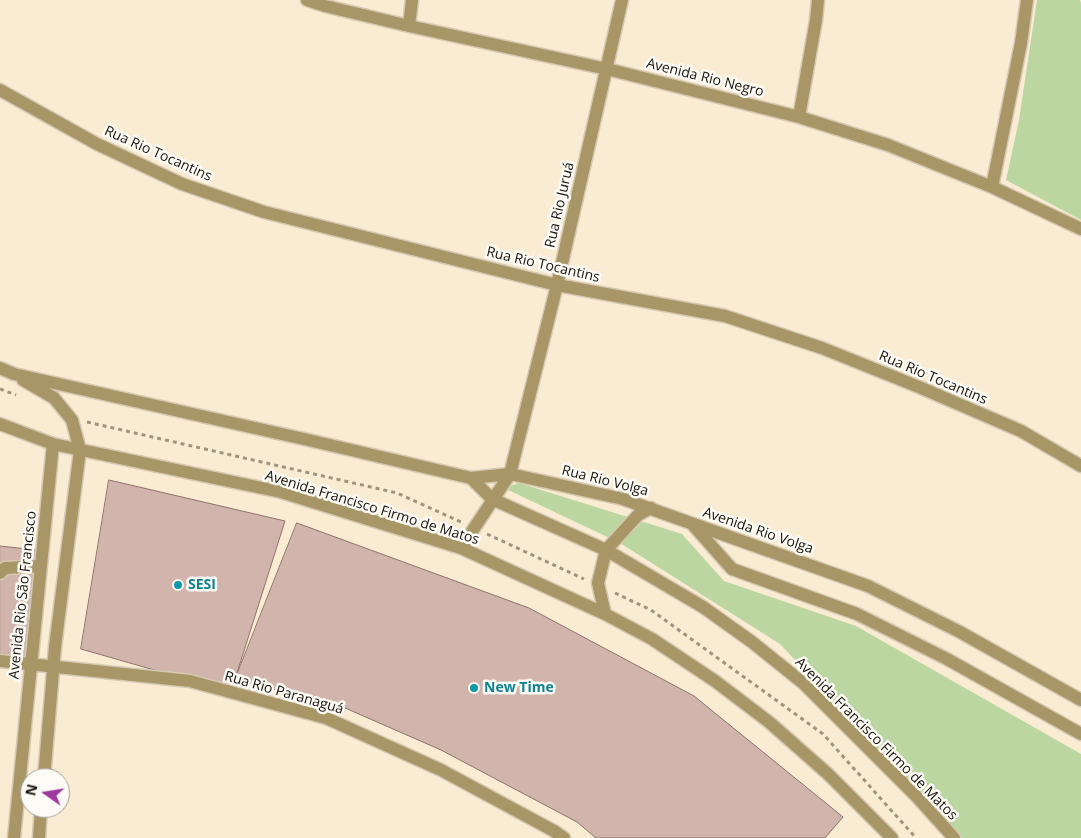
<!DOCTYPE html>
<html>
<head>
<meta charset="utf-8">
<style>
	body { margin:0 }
	#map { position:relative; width:1081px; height:838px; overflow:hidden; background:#faecd3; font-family:"Open Sans",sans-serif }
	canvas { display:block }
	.north { position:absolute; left:20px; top:768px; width:50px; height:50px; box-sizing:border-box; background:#fdfbf6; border:1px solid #a19e98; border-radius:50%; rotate:283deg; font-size:14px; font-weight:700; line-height:20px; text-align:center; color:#18130b }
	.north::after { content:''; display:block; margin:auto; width:18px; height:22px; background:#9e399e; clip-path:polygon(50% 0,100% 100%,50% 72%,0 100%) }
</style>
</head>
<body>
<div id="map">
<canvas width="1081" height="838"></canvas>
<div class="north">N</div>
</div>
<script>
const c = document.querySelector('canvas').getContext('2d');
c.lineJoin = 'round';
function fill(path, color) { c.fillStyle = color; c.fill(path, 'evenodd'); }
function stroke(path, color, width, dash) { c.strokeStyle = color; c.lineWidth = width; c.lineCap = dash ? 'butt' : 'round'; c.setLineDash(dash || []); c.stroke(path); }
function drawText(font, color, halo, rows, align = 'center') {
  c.font = font + ' "Open Sans",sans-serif'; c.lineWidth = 5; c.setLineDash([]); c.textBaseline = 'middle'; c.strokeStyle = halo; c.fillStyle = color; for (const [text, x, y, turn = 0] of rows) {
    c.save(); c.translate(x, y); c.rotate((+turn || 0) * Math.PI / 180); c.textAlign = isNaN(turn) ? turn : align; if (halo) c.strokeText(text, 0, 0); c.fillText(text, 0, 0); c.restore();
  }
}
fill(new Path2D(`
	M1037,0H1080L1081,3V220L1006,180L1019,120Z
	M519,483L682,534L724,581L856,626L1081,754V838H962L780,644L620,543L504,488Z`), '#bcd6a1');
const building = new Path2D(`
	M109,480L285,521L231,692L81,649Z
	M297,523L529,608L694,696L843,817L825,838H596L577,822L441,750L336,704L235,680Z
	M0,546L36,550L27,661L0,656Z`);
fill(building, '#d1b4ac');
stroke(building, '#8d726b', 1);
const minor = new Path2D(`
	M307,0L325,6L409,26L607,69L799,117L888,145L992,187L1081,229
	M409,26L412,0
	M0,90L97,144L182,184L264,212L557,285L725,316L822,348L919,387L1021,431L1081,466
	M799,117L816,20L818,0
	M992,187L1021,43L1027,0
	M0,368L14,374L304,439L471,478L492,499L606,550L703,607L752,642L803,683L917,797L954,838
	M23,380L54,398L72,420L80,450L55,647L44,778
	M0,424L53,444L281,492L461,548L605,614L652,639L715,681L769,722L828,774L892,838
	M471,478L510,474L623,499L868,586L960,632L1081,700
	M693,525L732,569L857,614L947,659L1081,734
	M461,548L510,474L557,285L622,0
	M0,573L5,568L40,566
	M605,614L598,583L606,550L638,515L651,508
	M0,661L190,681L326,718L441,770L554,831L564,838
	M14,838L53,444
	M39,838L41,808`);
stroke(minor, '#d6c9b3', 15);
stroke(new Path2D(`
	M0,389L16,395
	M87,422L397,493L461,522
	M487,534L584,579
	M615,593L651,610L823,734L916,838`), '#9e9482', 3, [4, 4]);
stroke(minor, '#a89667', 12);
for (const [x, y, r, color] of [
	[178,585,5,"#0f9aa8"],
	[474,688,5,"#0f9aa8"]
]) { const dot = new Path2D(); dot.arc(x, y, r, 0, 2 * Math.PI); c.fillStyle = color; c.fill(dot); stroke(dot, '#fdfbf6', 2); }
drawText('14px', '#18130b', '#fdfbf6', [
	["Avenida Rio Negro",705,78,14],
	["Rua Rio Tocantins",158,154,24],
	["Rua Rio Juruá",560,205,-77],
	["Rua Rio Tocantins",543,265,13],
	["Rua Rio Tocantins",933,378,23],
	["Rua Rio Volga",605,481,14],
	["Avenida Francisco Firmo de Matos",372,508,17],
	["Avenida Rio Volga",758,531,19],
	["Avenida Rio São Francisco",23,595,-84],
	["Rua Rio Paranaguá",284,693,16],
	["Avenida Francisco Firmo de Matos",876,739,45]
]);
drawText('bold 14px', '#0d838f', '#fdfbf6', [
	["SESI",188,585],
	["New Time",484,688]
], 'left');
</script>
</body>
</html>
